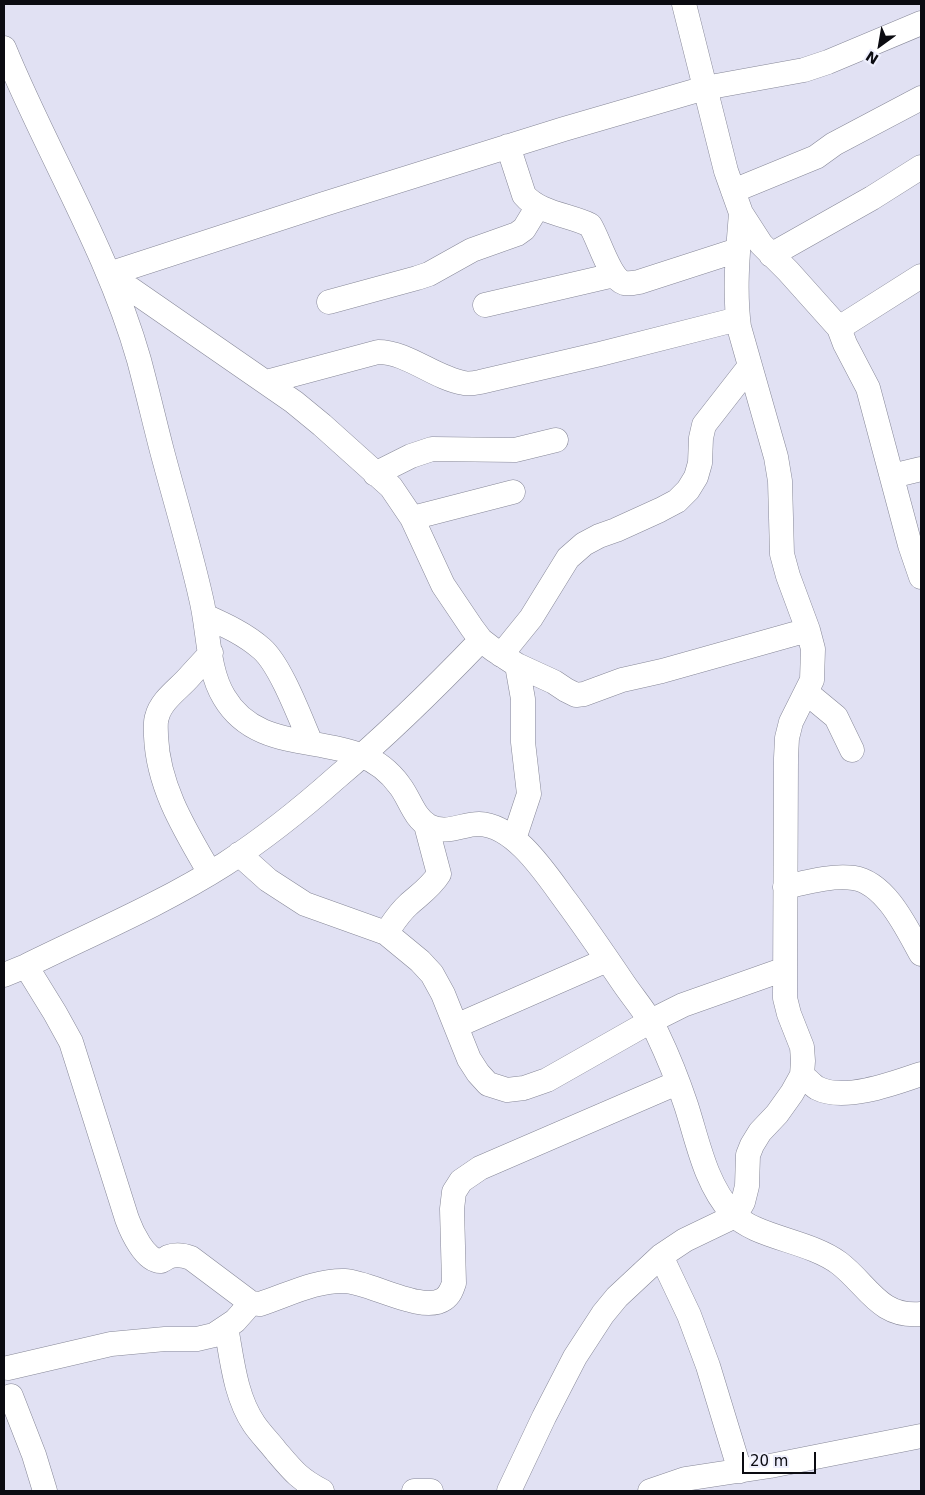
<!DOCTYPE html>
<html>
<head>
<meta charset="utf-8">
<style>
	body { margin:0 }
	#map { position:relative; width:925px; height:1495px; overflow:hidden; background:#e1e1f3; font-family:"DejaVu Sans",sans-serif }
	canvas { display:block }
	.frame { position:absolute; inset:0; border:5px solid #0b0b11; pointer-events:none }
	.north { position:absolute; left:855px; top:20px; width:50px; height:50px; -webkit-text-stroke:4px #eeeffd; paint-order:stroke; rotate:212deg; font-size:14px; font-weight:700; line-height:20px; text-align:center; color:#0b0b11 }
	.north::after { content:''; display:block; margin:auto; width:18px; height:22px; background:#0b0b11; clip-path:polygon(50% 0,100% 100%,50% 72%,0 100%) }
	.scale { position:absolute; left:742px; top:1452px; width:74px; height:22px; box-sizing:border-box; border:2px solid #0b0b11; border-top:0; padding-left:6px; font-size:15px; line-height:18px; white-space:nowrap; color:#0b0b11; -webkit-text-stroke:4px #eeeffd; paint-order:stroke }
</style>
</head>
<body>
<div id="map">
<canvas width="925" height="1495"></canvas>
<div class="frame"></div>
<div class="north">N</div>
<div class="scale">20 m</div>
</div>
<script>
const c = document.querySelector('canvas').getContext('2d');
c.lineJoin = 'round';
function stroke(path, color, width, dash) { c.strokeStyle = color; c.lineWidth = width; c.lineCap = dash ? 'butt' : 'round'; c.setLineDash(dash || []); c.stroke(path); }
const street = new Path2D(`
	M684,4L726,171L741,213L761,244L788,271L839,328L845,344L868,388L910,545L921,577
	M4,48C47,153 108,251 139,360C147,390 154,420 162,451C175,500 190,549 201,598C209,630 207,669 224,697C254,748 312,737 360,755C376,761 390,772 400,786C410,799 414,818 429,826C446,835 462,824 479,824C515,825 546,874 566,901C586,928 605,956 624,984C635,1000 649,1016 657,1033C668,1056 678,1081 686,1105C698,1142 705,1183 732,1213C755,1238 808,1240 839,1263C868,1285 879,1318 921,1314
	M508,146L524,195C539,213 569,215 590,225C599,239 609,278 624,283C629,284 634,283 639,282L738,250
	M733,191L816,157L834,144L921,98
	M771,255L872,198L921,167
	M109,274L324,204L564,129L705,88L804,70L828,62L921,23
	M109,274L294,402L322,425L391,487L412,518L443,585L472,628L481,640L494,650L517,665L523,699V742L529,794L514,839
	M329,302L417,278L429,274L472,250L517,234L524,229L538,206
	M485,305L614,275
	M839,328L921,276
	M266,382L378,352C408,352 434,378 464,383C469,384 475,383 480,382L600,354L738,319
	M375,474L411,456L432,449L515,450L556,440
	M892,476L921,469
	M412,518L513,492
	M205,616C225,625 245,634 262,649C281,666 300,718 311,743
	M501,655L531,618L568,558L584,544L599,536L616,530L660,510L677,501L688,490L696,477L700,463L701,438L704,425L750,366
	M517,665L554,682L566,690L576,695L584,694L622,680L662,671L808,630
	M807,693L836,717L852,750
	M239,854L268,880L305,904L386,933L420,961L432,974L443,994L469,1059L478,1073L488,1084L507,1090L524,1088L547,1080L651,1021L683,1005L785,969
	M210,873C185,830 158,787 156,736C156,730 155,722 157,717C161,700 180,688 190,676C197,668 204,661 211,653
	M785,887C807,882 832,875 854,878C886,883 907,929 921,954
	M386,933C393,923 399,913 408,905C419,895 431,887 439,874L426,825
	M26,966L55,1013L71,1042L127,1219C131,1230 145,1262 161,1261C161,1261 167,1258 168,1257C176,1254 183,1255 191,1258L251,1303L260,1304C288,1295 315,1280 345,1281C370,1282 423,1314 444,1299C450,1295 452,1289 454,1283L452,1209L454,1192L461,1181L480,1168L677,1083
	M4,975L26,966C91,934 164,903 225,864C265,838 300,810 336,778C387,735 435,688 481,640
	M456,1026L607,960
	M802,1075C807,1079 812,1085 817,1088C844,1102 895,1083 921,1074
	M661,1256L689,1315L708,1366L740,1471
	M226,1327C232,1359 235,1396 254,1424C260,1433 269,1442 276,1451C293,1471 299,1479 322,1491
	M8,1368L111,1344L165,1339H197L214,1335L235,1321L251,1303
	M11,1396L34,1455L45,1491
	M414,1491H431
	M509,1491L544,1417L575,1357L603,1314L617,1297L661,1256L685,1240L735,1216L743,1202L747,1186L748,1155L752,1145L760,1132L777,1114L792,1093L802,1075L803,1061L802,1047L789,1014L785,998L786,758L787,738L791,722L812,680L813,649L808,630L788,576L782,554L780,481L776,457L739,327C734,289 738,251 741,213
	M650,1491L685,1479L770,1466L921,1436`);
stroke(street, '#868797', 25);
stroke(street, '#fff', 24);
</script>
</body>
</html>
